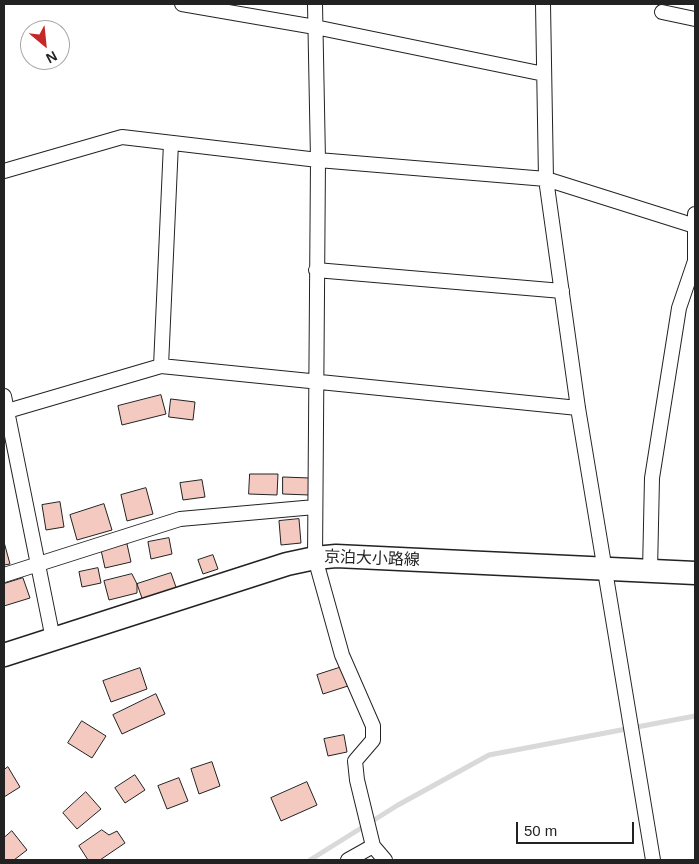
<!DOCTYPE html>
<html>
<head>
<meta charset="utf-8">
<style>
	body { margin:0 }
	#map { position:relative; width:699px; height:864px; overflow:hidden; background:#fff; font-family:Arial,sans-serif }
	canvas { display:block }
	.frame { position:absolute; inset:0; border:5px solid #222; pointer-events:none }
	.north { position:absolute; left:20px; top:20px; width:50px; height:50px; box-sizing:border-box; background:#fff; border:1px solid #a7a7a7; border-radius:50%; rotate:152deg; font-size:14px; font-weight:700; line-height:20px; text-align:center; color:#222 }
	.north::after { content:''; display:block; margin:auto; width:18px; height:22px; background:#c62828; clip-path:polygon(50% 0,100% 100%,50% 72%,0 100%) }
	.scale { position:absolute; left:516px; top:822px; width:118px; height:22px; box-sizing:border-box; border:2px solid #222; border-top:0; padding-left:6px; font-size:15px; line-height:18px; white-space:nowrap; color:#222; -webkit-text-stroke:4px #fff; paint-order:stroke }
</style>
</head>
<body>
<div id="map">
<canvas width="699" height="864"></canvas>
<div class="frame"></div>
<div class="north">N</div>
<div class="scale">50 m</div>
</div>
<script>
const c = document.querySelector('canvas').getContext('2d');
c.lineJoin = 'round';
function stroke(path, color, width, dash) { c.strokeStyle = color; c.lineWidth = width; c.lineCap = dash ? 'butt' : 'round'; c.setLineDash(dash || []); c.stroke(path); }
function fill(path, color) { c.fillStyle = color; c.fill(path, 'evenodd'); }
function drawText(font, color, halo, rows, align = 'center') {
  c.font = font + ' Arial,"Noto Sans JP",sans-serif'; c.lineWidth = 4; c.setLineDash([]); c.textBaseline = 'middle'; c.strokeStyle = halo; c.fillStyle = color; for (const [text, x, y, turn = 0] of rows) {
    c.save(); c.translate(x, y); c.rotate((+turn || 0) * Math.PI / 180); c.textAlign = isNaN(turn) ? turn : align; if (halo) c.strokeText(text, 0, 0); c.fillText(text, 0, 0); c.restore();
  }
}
stroke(new Path2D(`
	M310,860L398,805L489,755L695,716`), '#d9d9d9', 5);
const building = new Path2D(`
	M161,395L166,414L122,425L118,406Z
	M171,399L195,402L193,420L169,417Z
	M250,474H278L277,495L249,494Z
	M283,477L310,478L309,495L283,494Z
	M202,480L205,497L183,500L180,483Z
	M146,488L153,514L127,521L121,495Z
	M60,502L64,527L46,530L42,505Z
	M104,504L112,530L77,540L70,515Z
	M299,519L301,543L281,545L279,521Z
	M169,538L172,554L151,559L148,542Z
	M4,542L10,564L4,565Z
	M127,544L131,562L105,568L101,550Z
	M213,555L218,569L203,574L198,560Z
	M98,568L101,583L82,587L79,572Z
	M171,573L177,590L143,601L137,584Z
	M132,574L137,584V593L109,600L104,581Z
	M23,578L30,598L4,606V584Z
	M345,666L351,685L323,694L317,675Z
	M140,668L147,689L111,702L103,681Z
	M156,694L165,714L122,734L113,715Z
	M82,721L106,736L92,758L68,743Z
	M344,735L347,752L328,756L324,739Z
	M212,762L220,786L199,794L191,769Z
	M8,767L20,787L4,797V770Z
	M135,775L145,790L125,803L115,788Z
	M179,778L188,801L167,809L158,786Z
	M307,782L317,805L281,821L271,798Z
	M86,792L101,809L77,829L63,813Z
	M102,830L109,835L117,831L125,843L100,860H88L79,846Z
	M12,831L27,850L14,860H4V838Z`);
fill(building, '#f3c9c0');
stroke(building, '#222', 1);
const street = new Path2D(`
	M182,4L315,27L544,74
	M315,4L318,160L315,558L342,655L373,726V740L355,761L357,780L373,846L385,860
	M543,4L546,179L578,408L653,860
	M662,12L695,19
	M4,171L122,137L318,160L546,179L695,226
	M316,270L562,291
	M161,366L171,143
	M4,396L53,639
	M4,412L161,366L578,408
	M650,571L652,478L679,308L695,261V214
	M4,575L180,519L315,507
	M348,860L373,846`);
const primary = new Path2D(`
	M4,655L287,564L315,558L336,556L695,573`);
stroke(street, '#222', 16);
stroke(primary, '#222', 25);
stroke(street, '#fff', 14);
stroke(primary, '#fff', 22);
drawText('16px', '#222', '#fff', [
	["京泊大小路線",372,559,2]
]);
</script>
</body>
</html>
